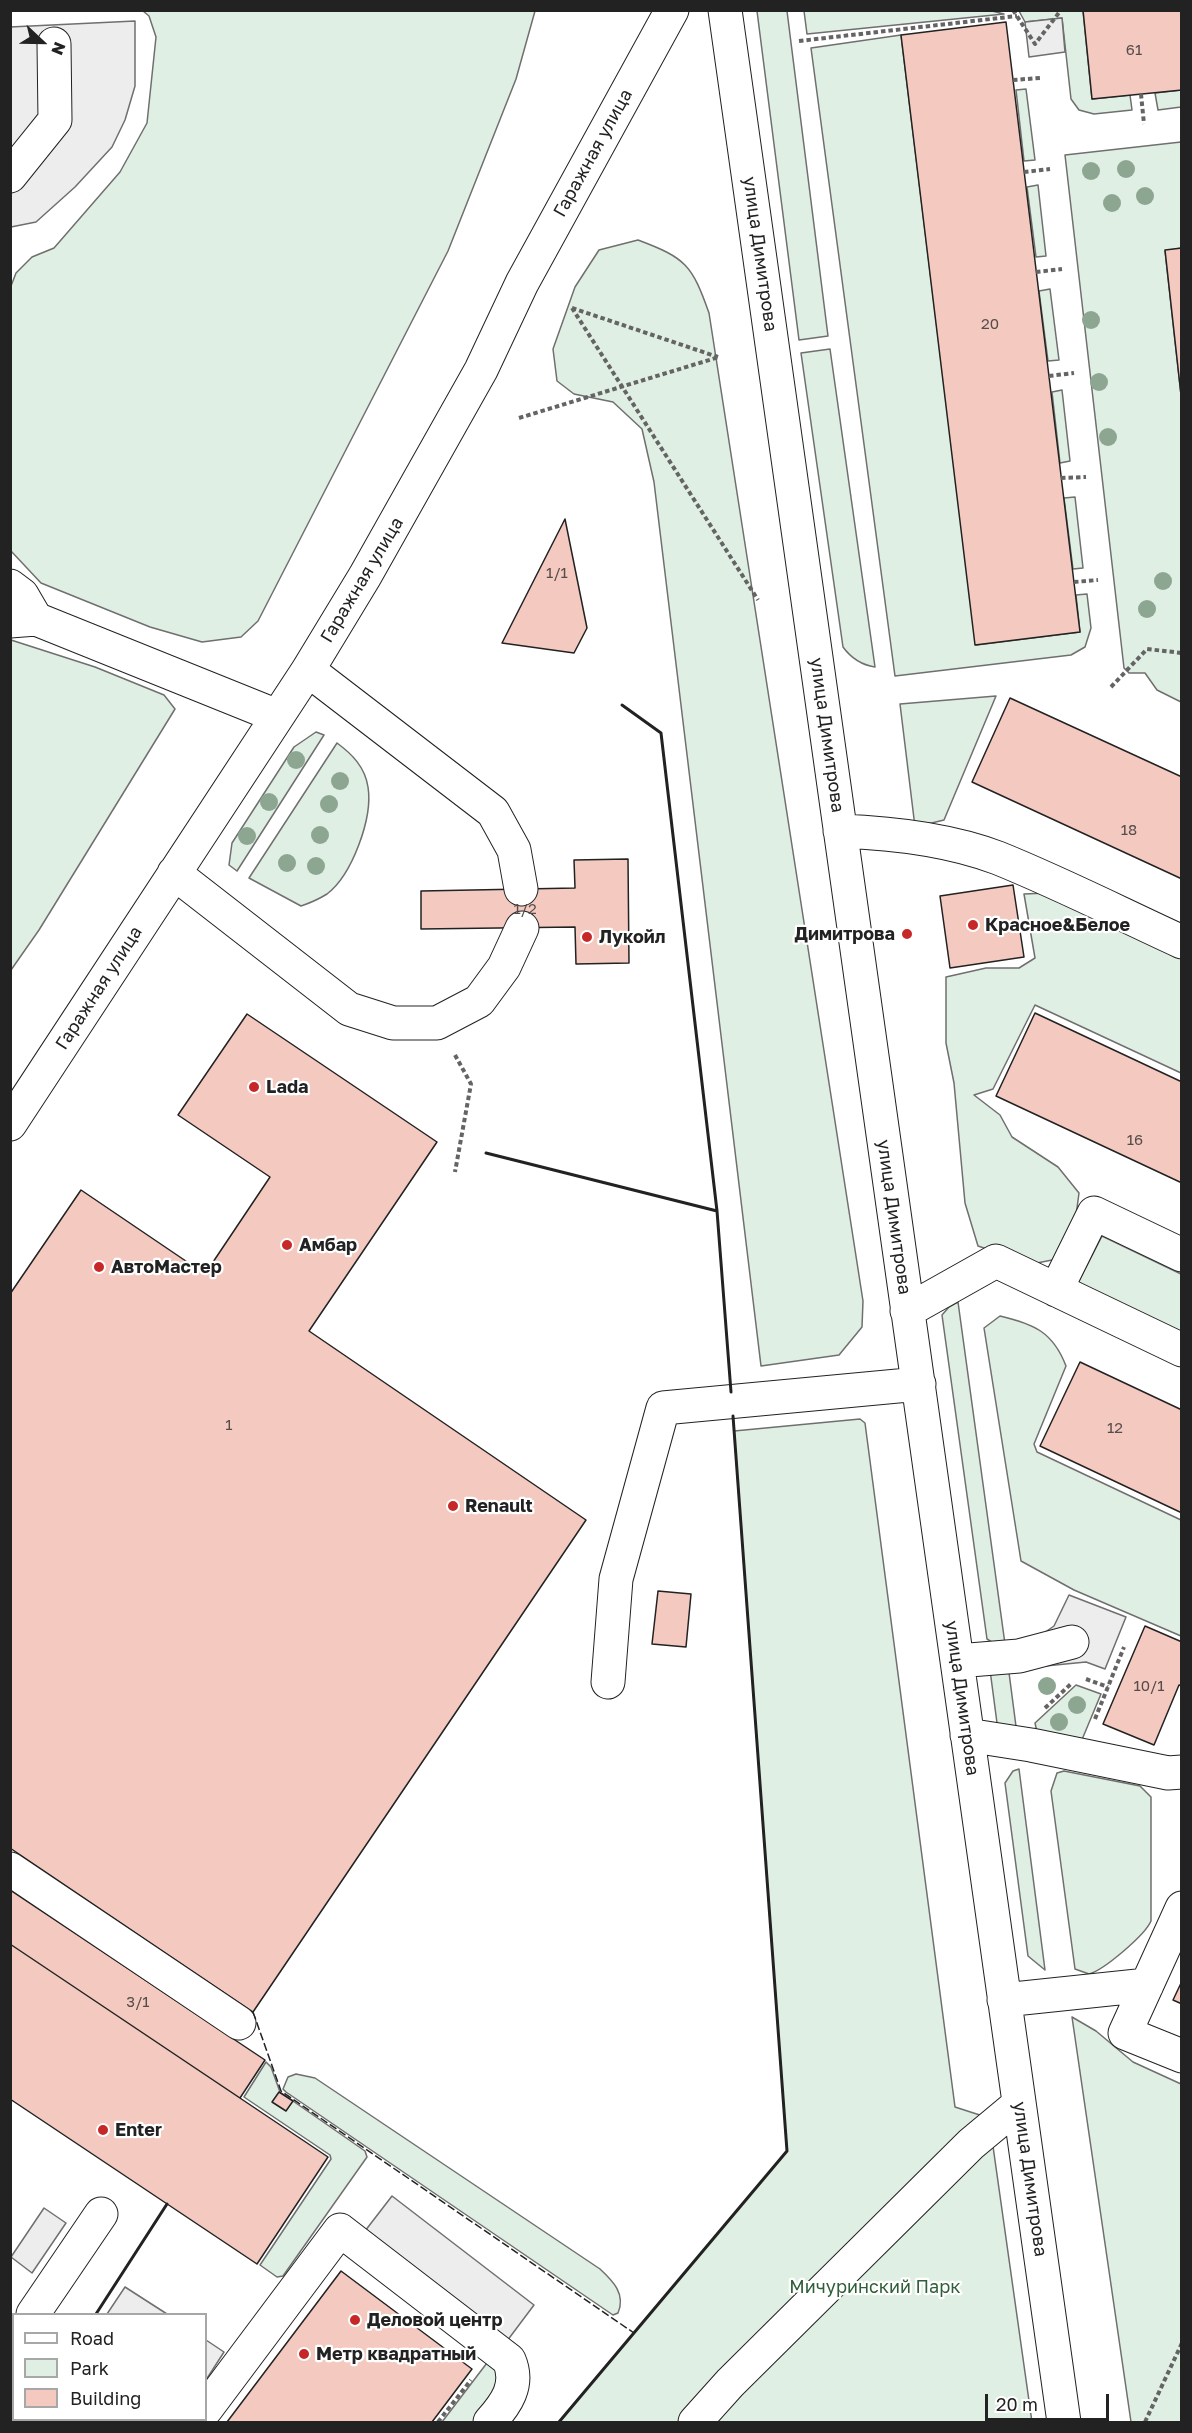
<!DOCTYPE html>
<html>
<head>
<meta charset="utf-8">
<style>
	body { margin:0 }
	#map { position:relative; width:1192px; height:2433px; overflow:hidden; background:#fff; font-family:"Golos Text",sans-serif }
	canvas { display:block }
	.frame { position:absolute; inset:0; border:12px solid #222; pointer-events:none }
	.legend { position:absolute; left:12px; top:2313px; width:195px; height:108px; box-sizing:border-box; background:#fff; border:2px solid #a7a7a7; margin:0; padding:8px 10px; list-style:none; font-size:18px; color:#222 }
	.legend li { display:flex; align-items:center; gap:12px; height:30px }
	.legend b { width:30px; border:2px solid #a7a7a7 }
	.north { position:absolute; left:12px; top:12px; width:60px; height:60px; -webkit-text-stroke:4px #fff; paint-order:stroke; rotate:112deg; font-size:16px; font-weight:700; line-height:24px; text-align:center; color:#222 }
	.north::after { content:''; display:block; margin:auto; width:21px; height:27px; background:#222; clip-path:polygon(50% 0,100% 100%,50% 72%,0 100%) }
	.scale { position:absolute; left:985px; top:2394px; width:124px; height:27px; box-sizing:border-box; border:3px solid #222; border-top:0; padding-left:8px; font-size:18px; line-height:21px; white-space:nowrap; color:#222; -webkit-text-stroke:4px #fff; paint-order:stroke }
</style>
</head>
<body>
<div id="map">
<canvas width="1192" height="2433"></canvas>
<div class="frame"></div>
<ul class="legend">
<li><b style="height:8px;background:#fff"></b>Road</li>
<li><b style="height:16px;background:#e0efe3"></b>Park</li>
<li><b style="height:16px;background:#f3c9c0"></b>Building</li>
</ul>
<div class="north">N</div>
<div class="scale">20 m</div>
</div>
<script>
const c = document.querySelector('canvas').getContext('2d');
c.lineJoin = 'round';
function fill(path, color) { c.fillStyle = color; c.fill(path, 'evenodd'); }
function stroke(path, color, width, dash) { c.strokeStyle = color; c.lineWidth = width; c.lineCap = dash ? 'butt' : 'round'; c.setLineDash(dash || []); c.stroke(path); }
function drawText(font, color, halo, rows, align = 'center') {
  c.font = font + ' "Golos Text",sans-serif'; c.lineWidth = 4.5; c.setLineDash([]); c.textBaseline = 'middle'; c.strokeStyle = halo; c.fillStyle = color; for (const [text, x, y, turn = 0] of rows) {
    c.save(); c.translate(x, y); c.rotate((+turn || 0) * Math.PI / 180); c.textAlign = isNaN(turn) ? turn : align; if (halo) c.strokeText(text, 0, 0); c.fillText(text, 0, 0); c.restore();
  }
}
const green = new Path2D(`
	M988,10L1004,14L807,34L804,11Z
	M143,11H535L516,79L448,251L258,621L241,637L202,642L150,627L41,583L11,551V286L16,273L32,257L54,248L120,172L147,123L156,37L149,16Z
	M757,11H787L828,336L799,340Z
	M1019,11H1083L1092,99L1130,95L1132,110L1094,114L1079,110L1071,99L1062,18L1025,22Z
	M901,35L976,645L1080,632L1076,595L1087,594L1091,628L1085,647L1071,655L895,676L811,48Z
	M1026,89L1035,160L1024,161L1016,90Z
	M1181,90V107L1158,110L1155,93Z
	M1181,142V248L1165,251L1182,404L1181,702L1157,690L1145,673H1129L1124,668L1065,155Z
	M1038,185L1046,256L1036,257L1027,187Z
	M638,240C686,258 692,265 709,313L863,1301L862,1327L839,1355L761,1366L654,482L642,429L613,402L574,394L557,381L553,349L575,287L599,250Z
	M1050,289L1059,360L1048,361L1039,291Z
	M830,349L875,667C862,665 851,658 843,647L801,353Z
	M1062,390L1070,461L1060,463L1052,392Z
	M1075,497L1083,568L1073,569L1064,498Z
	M11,640L95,667L164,695L175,709L39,930L11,970Z
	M996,696L944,820L915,827L900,704Z
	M316,732L324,735L237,871L229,865L232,843L294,747Z
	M337,743C352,754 365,767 368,787C373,818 352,875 327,894C319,899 310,903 301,906L249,878Z
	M1047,893L1181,954V1073L1035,1005L993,1089L974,1095L1000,1115L1012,1137L1058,1167L1079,1193L1075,1223L1057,1259L1032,1264L978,1246L965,1203L954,1083L946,1043V977L986,968H1019L1035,958L1024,894Z
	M1102,1236L1181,1274V1333L1078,1283Z
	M958,1302L1005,1644H995L987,1639L942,1315L949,1307Z
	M1000,1316C1034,1324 1053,1332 1066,1366L1034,1444L1037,1452L1181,1520V1636L1074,1590L1021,1561L984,1328Z
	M860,1419L865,1423L955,2107L989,2118L1032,2422H559L787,2151L734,1431Z
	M1008,1665L1017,1734L998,1726L997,1723L990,1670Z
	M1076,1685L1101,1694L1081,1742L1037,1732L1035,1723Z
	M1019,1769L1045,1970L1028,1956L1005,1783L1013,1771Z
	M1064,1771L1140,1786L1151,1797V1921C1145,1935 1104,1970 1089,1974L1075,1969L1051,1791L1057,1773Z
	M1072,2017L1096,2031L1133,2062L1181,2084V2422H1131Z
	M266,2062L271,2067L280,2092L365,2151L367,2157L283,2276L277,2277L260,2265L331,2159L330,2155L244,2097Z
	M296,2074L315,2078L600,2269C613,2281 626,2294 618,2313L613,2315L286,2092L283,2089L288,2077Z
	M493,2355L504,2363L483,2422H442Z`);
fill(green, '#e0efe3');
stroke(green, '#6f6f6f', 1.5);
const parking = new Path2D(`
	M1062,18L1065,52L1029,57L1025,22Z
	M135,21V86L125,120L112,147L75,187L36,222L11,227L10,27Z
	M1069,1595L1126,1617L1105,1669L1086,1662L1035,1667L1041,1635L1054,1626Z
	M392,2196L534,2305L507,2341L365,2231Z
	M44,2208L66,2223L32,2273L11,2257Z
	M125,2287L167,2314H107Z
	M206,2340L224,2352L206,2380Z
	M91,2420H179L177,2422H95Z`);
fill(parking, '#ededed');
stroke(parking, '#6f6f6f', 1.5);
const building = new Path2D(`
	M1083,10H1182V90L1092,99Z
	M1006,22L1080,632L975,645L901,35Z
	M1182,248V404L1165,250Z
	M565,519L587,628L574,653L502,643Z
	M1010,698L1182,777V879L972,782Z
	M628,859L629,963L576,964L575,927L421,929V891L575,888L574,860Z
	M1013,885L1024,957L950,968L940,896Z
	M1035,1013L1182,1082V1183L996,1096Z
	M247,1014L437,1142L309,1331L586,1520L253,2012L10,1848V1294L81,1190L205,1274L270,1177L178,1115Z
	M1080,1362L1182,1410V1513L1040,1446Z
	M658,1591L691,1594L686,1647L652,1644Z
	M1145,1626L1182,1642V1686L1179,1685L1154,1745L1103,1724Z
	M10,1890L265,2060L240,2098L10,1944Z
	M10,1944L328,2157L257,2264L10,2099Z
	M1182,1981V2004L1173,2000Z
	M279,2092L293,2101L286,2111L272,2102Z
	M341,2271L472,2369L432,2422H227Z`);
fill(building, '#f3c9c0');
stroke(building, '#222', 1.5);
const minor = new Path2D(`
	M725,10L1064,2422
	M10,176L55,120L54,44
	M10,586L22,595L36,619
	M10,621L36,619L277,716
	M308,670L493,812L514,850L521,889
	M840,831C893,833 948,839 998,858C1060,883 1121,914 1182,942
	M174,873L349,1009L393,1023H437L479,1001L504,967L522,928
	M10,1124L308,670L365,576L481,370L522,283L672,10
	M1056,1290L1094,1213L1182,1255
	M907,1311L996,1261L1182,1350
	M957,1661L1019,1656L1072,1642
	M608,1682L616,1579L663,1408L919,1384
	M967,1735L1031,1745L1168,1773L1182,1772
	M10,1869L239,2023
	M1182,1908L1125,2033L1182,2056
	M1004,2000L1147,1985
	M33,2314L101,2214
	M10,2348L14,2344
	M206,2409L340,2230L509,2360C520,2385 506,2404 490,2422
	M695,2422L730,2383L971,2144L1019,2104`);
stroke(minor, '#222', 35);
stroke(new Path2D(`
	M1013,10L1035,44L1061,10
	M799,41L1017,16
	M1013,80L1040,78
	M1141,94L1144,124
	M1024,172L1050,169
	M1036,272L1062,269
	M572,308L758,600
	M572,308L718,357
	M1049,376L1074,373
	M519,418L719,357
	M1061,478L1086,477
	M1074,582L1098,580
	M1111,687L1147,649L1182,653
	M455,1055L471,1084L455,1172
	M1086,1679L1108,1687
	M1045,1708L1072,1683
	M1095,1719L1124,1647
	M438,2422L471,2380
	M1145,2422L1182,2343`), '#646464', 4, [4.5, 3]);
stroke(minor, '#fff', 33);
stroke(new Path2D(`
	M253,2012L281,2091L634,2333`), '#222', 1.5, [8, 3]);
stroke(new Path2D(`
	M622,705L661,733L717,1211L731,1392
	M486,1153L717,1211
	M96,2314L167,2204
	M26,2422L28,2420
	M559,2422L787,2151L733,1416`), '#222', 3);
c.fillStyle = '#8da692';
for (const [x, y] of [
	[1126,169],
	[1091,171],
	[1145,196],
	[1112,203],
	[1091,320],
	[1099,382],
	[1108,437],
	[1163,581],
	[1147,609],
	[296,760],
	[340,781],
	[269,802],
	[329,804],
	[320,835],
	[247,836],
	[287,863],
	[316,866],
	[1047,1686],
	[1077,1705],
	[1059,1722]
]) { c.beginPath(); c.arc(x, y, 9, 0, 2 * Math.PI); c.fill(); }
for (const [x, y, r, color] of [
	[973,925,6,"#c62828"],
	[907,934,6,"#c62828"],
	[587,937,6,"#c62828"],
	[254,1087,6,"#c62828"],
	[287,1245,6,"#c62828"],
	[99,1267,6,"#c62828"],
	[453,1506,6,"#c62828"],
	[103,2130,6,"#c62828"],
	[355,2320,6,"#c62828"],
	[304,2354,6,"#c62828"]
]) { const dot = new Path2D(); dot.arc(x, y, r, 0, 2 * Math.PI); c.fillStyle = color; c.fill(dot); stroke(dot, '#fff', 2); }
drawText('15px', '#564c4a', null, [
	["61",1134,50],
	["20",990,324],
	["1/1",557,573],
	["18",1129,830],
	["1/2",525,909],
	["16",1135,1140],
	["1",229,1425],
	["12",1115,1428],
	["10/1",1149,1686],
	["3/1",138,2002]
]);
drawText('18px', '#222', '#fff', [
	["Гаражная улица",593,153,-61],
	["улица Димитрова",760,254,82],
	["Гаражная улица",362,580,-59],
	["улица Димитрова",827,735,82],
	["Гаражная улица",99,988,-57],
	["улица Димитрова",894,1217,82],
	["улица Димитрова",962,1698,82],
	["улица Димитрова",1030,2179,82]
]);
drawText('bold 18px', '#222', '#fff', [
	["Красное&Белое",985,925],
	["Димитрова",895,934,"right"],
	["Лукойл",599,937],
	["Lada",266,1087],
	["Амбар",299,1245],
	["АвтоМастер",111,1267],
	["Renault",465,1506],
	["Enter",115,2130],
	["Деловой центр",367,2320],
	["Метр квадратный",316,2354]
], 'left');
drawText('18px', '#2f5e38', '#fff', [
	["Мичуринский Парк",875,2287]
]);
</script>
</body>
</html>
